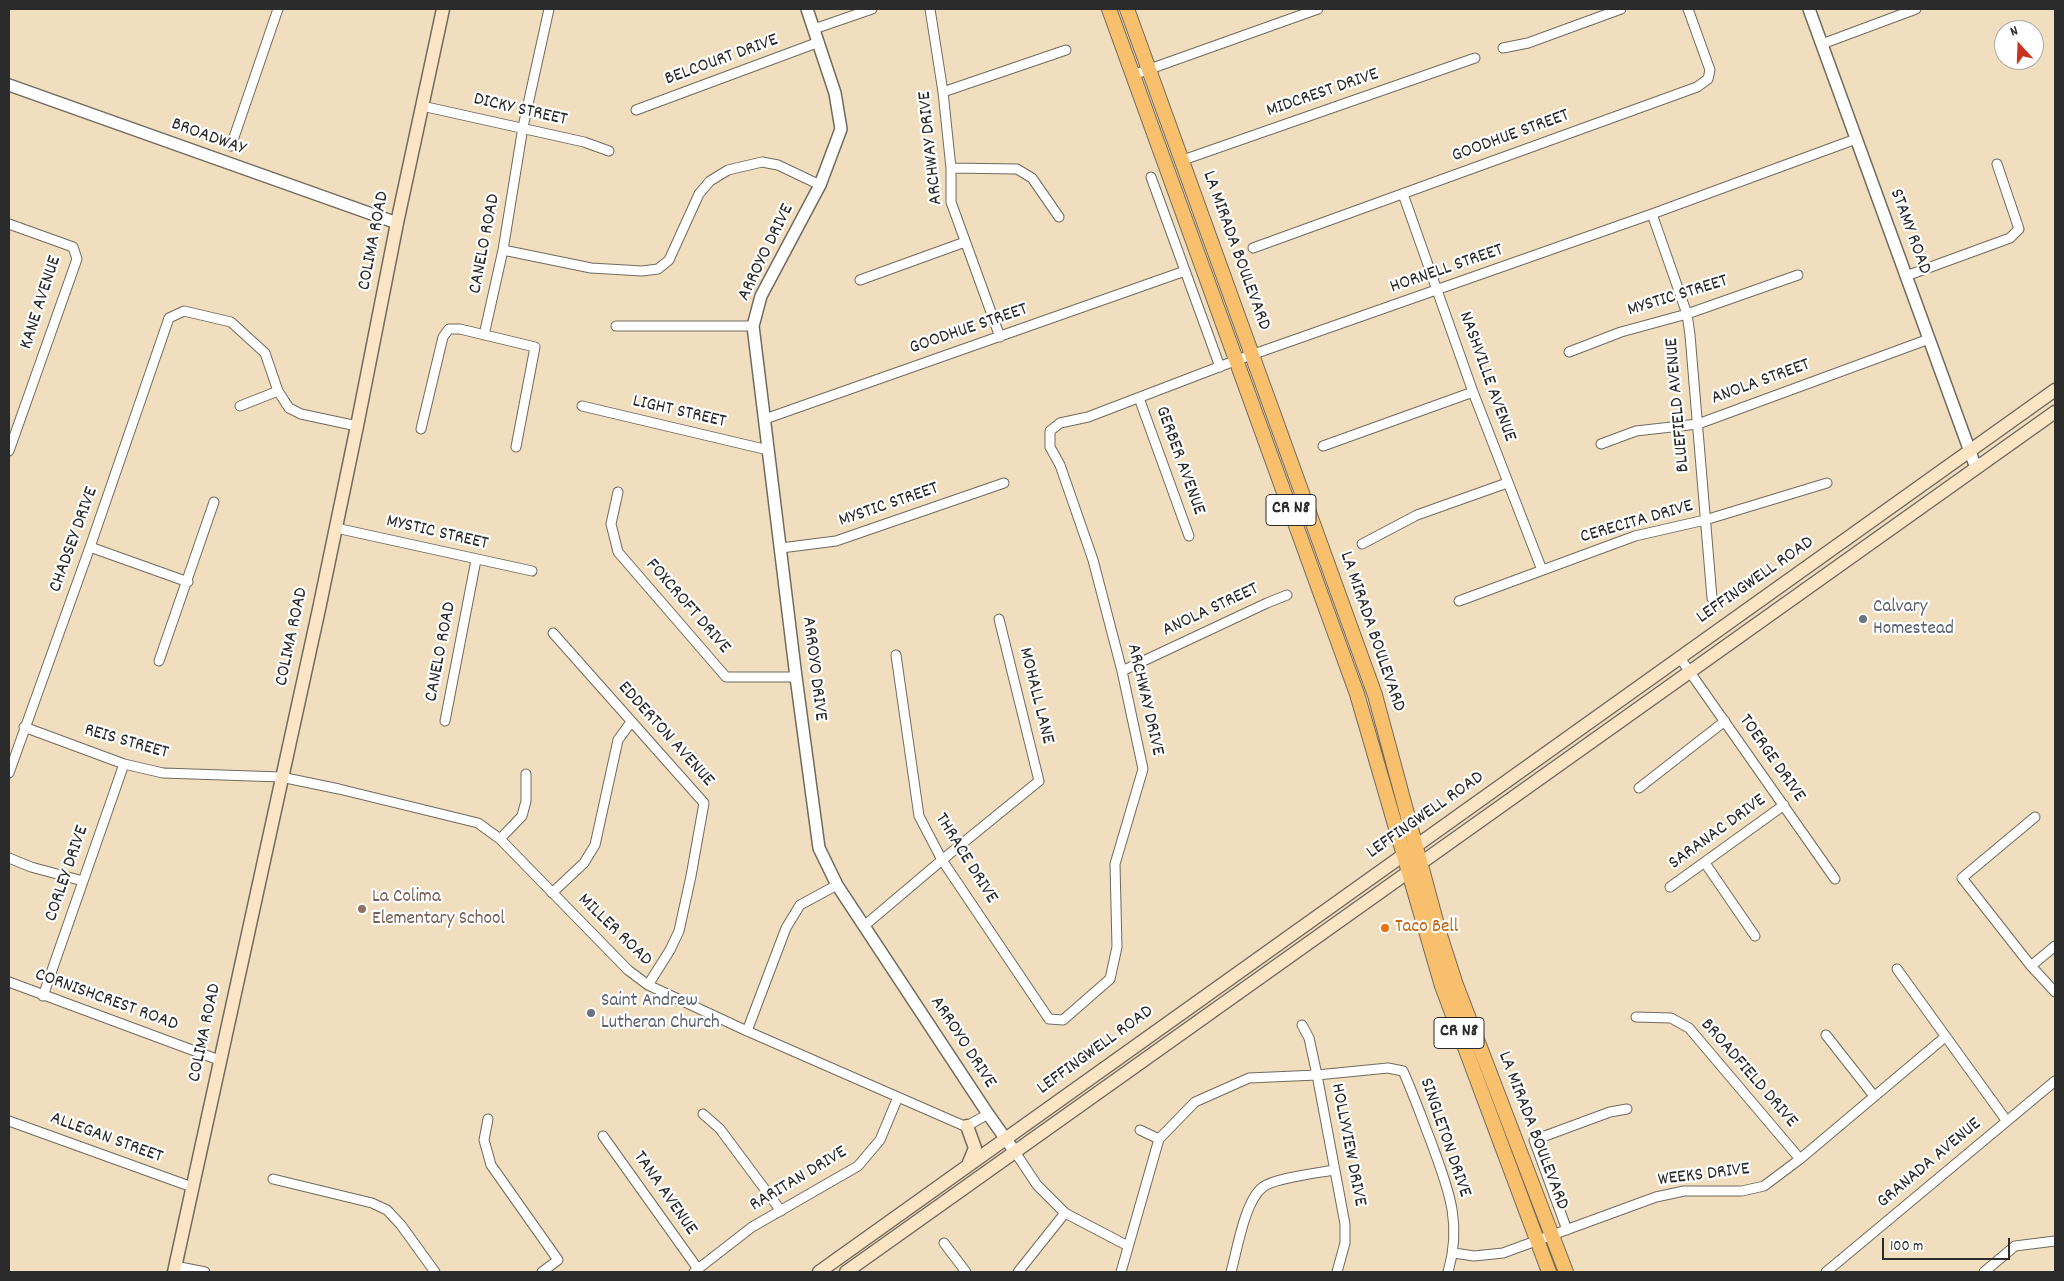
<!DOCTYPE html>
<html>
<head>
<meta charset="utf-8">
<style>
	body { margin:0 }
	#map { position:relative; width:2064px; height:1281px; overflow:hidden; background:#f1debe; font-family:Dekko,sans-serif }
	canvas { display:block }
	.frame { position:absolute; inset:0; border:10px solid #2b2b2b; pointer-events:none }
	.north { position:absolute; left:1994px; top:20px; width:50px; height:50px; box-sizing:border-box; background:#fff; border:1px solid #aaa; border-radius:50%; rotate:340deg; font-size:14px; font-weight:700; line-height:20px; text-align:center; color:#2b2b2b }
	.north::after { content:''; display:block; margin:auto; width:18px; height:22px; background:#c8321e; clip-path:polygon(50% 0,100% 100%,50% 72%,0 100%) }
	.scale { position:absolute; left:1882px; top:1238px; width:128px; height:22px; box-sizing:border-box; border:2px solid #2b2b2b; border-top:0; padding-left:6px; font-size:15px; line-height:18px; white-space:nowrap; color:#2b2b2b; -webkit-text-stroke:4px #fff; paint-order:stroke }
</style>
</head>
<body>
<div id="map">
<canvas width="2064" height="1281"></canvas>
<div class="frame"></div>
<div class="north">N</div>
<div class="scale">100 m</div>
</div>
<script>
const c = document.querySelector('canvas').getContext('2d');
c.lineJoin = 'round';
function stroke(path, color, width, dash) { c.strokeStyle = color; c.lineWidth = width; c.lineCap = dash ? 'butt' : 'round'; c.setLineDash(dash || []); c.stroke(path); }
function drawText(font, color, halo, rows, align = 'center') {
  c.font = font + ' Dekko,sans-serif'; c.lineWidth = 4.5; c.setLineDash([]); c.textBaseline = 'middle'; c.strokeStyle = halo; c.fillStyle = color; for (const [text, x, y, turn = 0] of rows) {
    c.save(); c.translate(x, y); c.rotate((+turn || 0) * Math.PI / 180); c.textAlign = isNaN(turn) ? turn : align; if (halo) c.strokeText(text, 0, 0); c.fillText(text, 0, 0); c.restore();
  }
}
const minor = new Path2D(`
	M930,9L943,92L951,168V202L1000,337
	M814,29L872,9
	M1822,44L1916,9
	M1503,48L1528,43L1621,9
	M1133,75L1318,9
	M943,92L1066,50
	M422,106L584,142L609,151
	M636,110L819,42
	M231,146L278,9
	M1183,160L1475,58
	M951,168L1017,169L1032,178L1059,217
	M1151,177L1220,367
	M1403,194L1473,392L1542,570
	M1652,214L1687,314L1690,335L1712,598
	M9,224L73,247L77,259L9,451
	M1253,248L1697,87L1708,79L1710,70L1688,9
	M503,250L591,268L642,271L658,269L669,260L699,194L710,181L728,170L762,162L778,165L820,185
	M1906,276L2010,238L2019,229L1997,164
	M860,280L965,242
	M616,326H753
	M484,335L503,250L523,127L549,9
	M1569,352L1621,332L1687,314L1798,275
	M1139,398L1189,536
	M240,406L278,391
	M582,406L768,450
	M765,419L1185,271
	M421,429L443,337L449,329H460L535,347L516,447
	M1601,444L1636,431L1698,424L1929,339
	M1323,446L1473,392
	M618,492L611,524L618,552L726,677H796
	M336,528L532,571
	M1362,544L1417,515L1507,483
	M90,547L188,582
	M781,548L836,541L1004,483
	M1459,601L1635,536L1705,520L1827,483
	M553,633L704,803L691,876L679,931L670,950L648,985
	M896,655L919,816L942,860L1049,1019L1063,1020L1110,979L1117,947L1115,864L1143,769L1122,671L1093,560L1060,465L1050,447V431L1060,423L1088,417L1237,360L1652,214L1856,139
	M1680,658L1835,879
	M159,661L214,502
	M1122,671L1267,603L1287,595
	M445,721L476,560
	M24,727L124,764L163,773L281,777L339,789L478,823L500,839L628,970L648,985L747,1031L962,1125L967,1126L988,1114
	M9,773L90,547L169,318L184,311L231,322L265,353L278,391L289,408L301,414L357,426
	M1639,788L1725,721
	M2035,817L1962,878L2031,966L2055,992
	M500,839L522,816L526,801V774
	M9,858L31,867L83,881
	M1705,863L1755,936
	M1670,887L1784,805
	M552,893L584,863L595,845L618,740L631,722
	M864,926L942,860L1039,781L999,619
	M2031,966L2055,946
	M1897,969L2006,1120
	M9,982L219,1060
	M43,996L124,764
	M1636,1017L1671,1018L1689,1028L1800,1159
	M1302,1025L1309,1038L1317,1075L1345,1224V1243L1337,1272
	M747,1031L786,928L800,905L837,885
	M1826,1035L1874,1096
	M703,1114L720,1129L781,1211
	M488,1119L484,1140L491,1165L558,1260L542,1272
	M9,1121L192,1187
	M1140,1130L1159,1139L1195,1102L1249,1078L1317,1075L1388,1068L1403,1071C1413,1093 1421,1116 1430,1139C1447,1186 1463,1221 1448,1272
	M603,1136L698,1269
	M1015,1152L1037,1185L1065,1213L1128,1246
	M273,1179L372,1203L387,1210L401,1225L435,1272
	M1567,1230L1534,1140L1610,1112L1627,1109
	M944,1243L966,1272
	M1454,1253L1474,1256L1503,1253L1656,1197L1684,1191H1742L1764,1186L1800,1159L1945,1037
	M175,1266L205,1272
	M694,1272L752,1227L858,1166L880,1140L898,1097
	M1018,1272L1065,1213
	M1121,1272L1159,1139
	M1231,1272C1237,1250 1245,1200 1263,1187C1274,1178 1318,1173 1334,1170
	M1826,1272L2055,1081
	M1984,1272L2015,1246L2055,1241`);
const tertiary = new Path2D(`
	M807,9L835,93L841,129L820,185L761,296L753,326L796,677L819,848L837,885L988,1114L1015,1152
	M1809,9L1976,468
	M9,85L397,223`);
const secondary = new Path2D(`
	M967,1126L975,1148L968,1165
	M174,1272L319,609L357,426L397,223L443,9
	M819,1272L2055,390
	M846,1272L2055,412`);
const primary = new Path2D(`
	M1109,9L1357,694L1442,986L1549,1272
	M1127,9L1375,695L1439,932L1455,982L1566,1272`);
stroke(minor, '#706a5e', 11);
stroke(tertiary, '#706a5e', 14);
stroke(secondary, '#706a5e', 15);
stroke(primary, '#706a5e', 16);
stroke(minor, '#fff', 9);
stroke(tertiary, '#fff', 11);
stroke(secondary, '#fce5c4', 12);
stroke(primary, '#f8bf6c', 14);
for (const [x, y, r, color] of [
	[1863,619,5,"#6b7280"],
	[362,909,5,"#8d6e63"],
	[1385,928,5,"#e8710a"],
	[591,1013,5,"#6b7280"]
]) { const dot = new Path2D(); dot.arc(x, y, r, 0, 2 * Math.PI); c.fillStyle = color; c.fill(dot); stroke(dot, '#fff', 2); }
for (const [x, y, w] of [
	[1291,510,50],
	[1459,1033,50]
]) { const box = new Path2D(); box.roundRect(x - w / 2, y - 15.5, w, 31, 4); c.fillStyle = '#fff'; c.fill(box); stroke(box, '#2b2b2b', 1); }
drawText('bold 18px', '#2b2b2b', null, [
	["CR N8",1291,510],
	["CR N8",1459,1033]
]);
drawText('19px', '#2b2b2b', '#fff', [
	["BELCOURT DRIVE",722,61,-20],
	["MIDCREST DRIVE",1323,94,-19],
	["DICKY STREET",520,111,13],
	["GOODHUE STREET",1511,137,-20],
	["BROADWAY",208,138,20],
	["ARCHWAY DRIVE",932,148,-96],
	["STAMY ROAD",1909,232,70],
	["COLIMA ROAD",375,241,-79],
	["CANELO ROAD",486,244,-79],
	["LA MIRADA BOULEVARD",1235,251,70],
	["ARROYO DRIVE",767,253,-64],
	["HORNELL STREET",1447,270,-19],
	["MYSTIC STREET",1678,297,-17],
	["KANE AVENUE",42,303,-72],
	["GOODHUE STREET",969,330,-19],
	["NASHVILLE AVENUE",1486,377,70],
	["ANOLA STREET",1761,383,-20],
	["BLUEFIELD AVENUE",1679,405,-95],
	["LIGHT STREET",679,413,13],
	["GERBER AVENUE",1179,461,70],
	["MYSTIC STREET",889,506,-19],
	["CERECITA DRIVE",1637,523,-16],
	["MYSTIC STREET",437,534,13],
	["CHADSEY DRIVE",75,540,-70],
	["LEFFINGWELL ROAD",1756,581,-35],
	["FOXCROFT DRIVE",687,607,49],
	["ANOLA STREET",1211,611,-25],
	["LA MIRADA BOULEVARD",1371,632,71],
	["COLIMA ROAD",293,637,-78],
	["CANELO ROAD",442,652,-79],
	["ARROYO DRIVE",813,669,83],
	["MOHALL LANE",1035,696,76],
	["ARCHWAY DRIVE",1144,700,77],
	["EDDERTON AVENUE",665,735,48],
	["REIS STREET",126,743,16],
	["TOERGE DRIVE",1771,759,55],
	["LEFFINGWELL ROAD",1426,816,-35],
	["SARANAC DRIVE",1718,833,-36],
	["THRACE DRIVE",965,859,58],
	["CORLEY DRIVE",68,874,-71],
	["MILLER ROAD",614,931,44],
	["CORNISHCREST ROAD",106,1001,20],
	["COLIMA ROAD",206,1033,-78],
	["ARROYO DRIVE",962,1043,57],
	["LEFFINGWELL ROAD",1096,1051,-36],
	["BROADFIELD DRIVE",1748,1074,49],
	["LA MIRADA BOULEVARD",1532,1131,69],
	["SINGLETON DRIVE",1444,1138,71],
	["ALLEGAN STREET",106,1139,20],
	["HOLLYVIEW DRIVE",1347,1145,79],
	["GRANADA AVENUE",1930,1164,-40],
	["WEEKS DRIVE",1704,1176,-7],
	["RARITAN DRIVE",799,1180,-31],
	["TANA AVENUE",664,1194,55]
]);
drawText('19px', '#5b616d', '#fff', [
	["Calvary",1873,608],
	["Homestead",1873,630],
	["Saint Andrew",601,1002],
	["Lutheran Church",601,1024]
], 'left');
drawText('19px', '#785e54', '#fff', [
	["La Colima",372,898],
	["Elementary School",372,920]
], 'left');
drawText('19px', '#c56008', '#fff', [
	["Taco Bell",1395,928]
], 'left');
</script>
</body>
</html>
